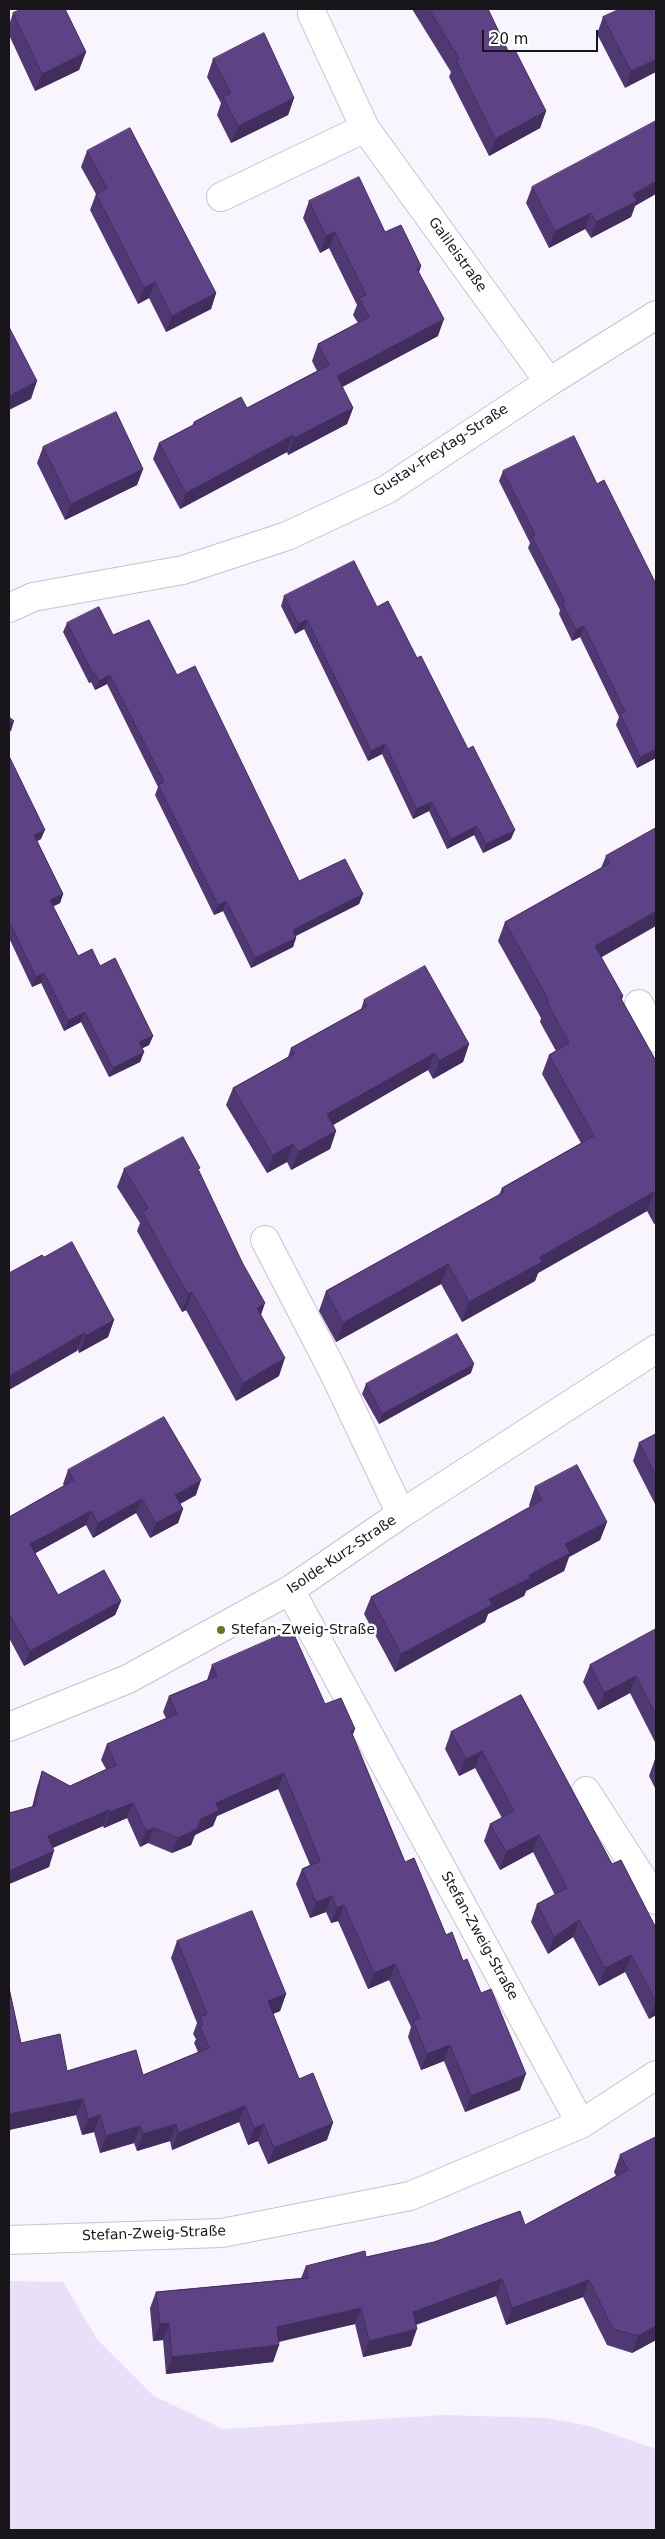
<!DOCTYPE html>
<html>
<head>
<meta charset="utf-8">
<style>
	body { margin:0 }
	#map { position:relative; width:665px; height:2539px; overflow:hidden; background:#f8f5fe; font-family:"DejaVu Sans",sans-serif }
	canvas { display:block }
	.frame { position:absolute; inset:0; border:10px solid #18161b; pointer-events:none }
	.scale { position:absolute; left:482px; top:30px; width:116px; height:22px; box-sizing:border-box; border:2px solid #18161b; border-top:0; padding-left:6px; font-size:15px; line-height:18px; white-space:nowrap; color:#18161b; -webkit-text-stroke:4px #fff; paint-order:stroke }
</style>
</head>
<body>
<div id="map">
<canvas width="665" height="2539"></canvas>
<div class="frame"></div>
<div class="scale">20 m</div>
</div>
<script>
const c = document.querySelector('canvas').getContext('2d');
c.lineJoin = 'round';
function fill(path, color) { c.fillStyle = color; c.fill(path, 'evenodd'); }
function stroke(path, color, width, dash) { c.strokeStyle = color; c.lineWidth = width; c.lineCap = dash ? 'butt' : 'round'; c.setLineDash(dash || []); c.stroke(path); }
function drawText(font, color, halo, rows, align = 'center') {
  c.font = font + ' "DejaVu Sans",sans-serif'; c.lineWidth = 5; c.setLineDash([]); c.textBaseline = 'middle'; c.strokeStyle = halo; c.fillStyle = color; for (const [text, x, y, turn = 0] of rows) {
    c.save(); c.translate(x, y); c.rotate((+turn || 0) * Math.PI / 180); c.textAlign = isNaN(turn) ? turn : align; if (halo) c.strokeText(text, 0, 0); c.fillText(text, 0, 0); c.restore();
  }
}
fill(new Path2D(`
	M9,2281L63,2282L97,2339L154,2396L223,2429L444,2415L546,2418L589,2426L656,2449V2530H9Z`), '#e8dff9');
const minor = new Path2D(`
	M312,14L365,128L549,382
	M221,197L365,128
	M9,608L33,597L183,570L287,536L386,490L549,382L656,315
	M639,1004L656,1038
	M265,1240L334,1373L401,1514
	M290,1590L581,2124
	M9,1727L128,1679L290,1590L401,1514L656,1349
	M586,1791L656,1900
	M9,2240L222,2233L410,2196L581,2124L656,2075`);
stroke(minor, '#c6c2d1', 30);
stroke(minor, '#fff', 28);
fill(new Path2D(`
	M412,9H488L509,53L546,111L540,128L489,156L449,77L451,72Z
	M656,9L625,88L597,34L603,17Z
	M13,13L86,52L79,70L35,91L9,35V25Z
	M213,59L294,98L288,115L231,143L217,115L221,103L207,77Z
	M87,151L216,293L211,309L166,332L149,298L138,304L90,210L96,194L81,167Z
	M532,187L635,206L631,217L591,238L585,229L549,248L526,203Z
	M309,201L385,232L421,266L419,272L438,336L342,387L353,408L347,424L288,455L287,452L180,509L153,459L159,443L192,426L194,422L247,408L317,371L312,361L318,344L358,323L353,315L357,305L329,248L320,253L303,218Z
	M43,447L143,469L137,485L65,520L37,463Z
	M503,471L656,758L637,768L616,725L619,717L580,637L572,641L559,614L560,610L528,548L530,543L499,481Z
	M284,596L377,607L511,839L483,853L474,835L447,849L429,811L413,819L382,754L368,761L304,629L295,634L281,606Z
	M67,623L113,635L177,675L299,881L363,894L359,904L296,936L293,947L251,968L223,911L214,915L155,795L158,787L107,684L95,690L91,682L89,683L63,632Z
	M9,756L41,839L37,841L63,894L60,903L53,906L78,956L100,966L153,1036L149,1045L142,1048L144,1052L140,1062L109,1077L81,1022L64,1031L41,983L32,987L9,938Z
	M656,828L601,957L623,996L622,1000L656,1061V1223L654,1224L647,1211L538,1273L535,1281L462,1322L441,1284L336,1342L319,1311L326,1291L499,1195L502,1188L581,1143L542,1074L549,1055L556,1051L540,1022L541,1018L498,941L505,922L601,868L606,856Z
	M364,1000L469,1044L463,1062L433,1079L428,1070L333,1125L336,1131L330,1149L291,1170L287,1162L267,1173L226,1105L233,1088L288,1057L291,1048L361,1009Z
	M124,1169L199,1171L261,1315L279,1376L236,1401L186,1310L182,1312L137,1231L140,1223L117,1187Z
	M44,1257L114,1320L108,1337L79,1353Z
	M471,1373L379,1424L362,1394L366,1384Z
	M656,1434V1506L633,1461L639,1443Z
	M68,1470L196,1495L180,1504L183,1509L178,1523L150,1538L136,1513L93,1538L86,1525L35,1553L58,1595L121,1601L115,1615L24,1666L9,1638V1517L64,1486L63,1484Z
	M535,1487L607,1522L600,1540L569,1557L564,1571L526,1591L524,1596L488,1614L485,1622L395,1672L364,1614L371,1597L530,1507L529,1505Z
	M656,1629V1744L630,1693L598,1710L583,1682L590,1665Z
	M212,1665L325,1704L353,1736L405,1862L446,1935L463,1961L520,2090L465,2112L444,2061L421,2070L408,2037L411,2027L389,1980L368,1989L338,1921L331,1923L326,1912L310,1918L296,1884L302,1869L310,1865L278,1789L217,1816L213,1826L195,1835L191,1845L172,1853L148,1843L140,1847L127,1818L104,1828L103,1826L53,1848L49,1867L9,1884V1813L32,1807L37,1787L42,1771L70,1786L106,1769L101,1760L107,1744L166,1718L163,1712L169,1696L207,1680Z
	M521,1695L612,1864L656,1928V2015L649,2019L625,1972L599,1986L573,1937L548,1954L531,1922L537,1904L555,1895L533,1852L500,1870L484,1841L490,1824L502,1818L475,1768L459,1776L445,1749L451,1732Z
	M656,1758V1790L649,1776L655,1759Z
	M177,1941L286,1994L280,2011L273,2014L299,2079L327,2140L268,2164L258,2141L248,2145L239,2122L172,2150L170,2141L137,2151L134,2143L100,2153L94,2132L82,2135L76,2115L9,2130V1988L21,2043L67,2071L143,2075L198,2052L194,2043L196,2039L193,2034L197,2023L171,1958Z
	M656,2137V2340L632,2353L607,2345L583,2297L506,2325L496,2296L416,2325L411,2346L363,2357L355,2324L279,2342V2345L273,2362L166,2374L163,2340L153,2341L150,2308L156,2292L301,2278L306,2266L366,2257L525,2225L616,2176L614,2172L620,2155Z`), '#503972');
fill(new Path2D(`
	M86,52L79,70L35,91L42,74Z
	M656,59V72L625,88L631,71Z
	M294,98L288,115L231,143L238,126Z
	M546,111L540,128L489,156L495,139Z
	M656,181V194L635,206L631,217L591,238L596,222L633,194Z
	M591,213L585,229L549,248L555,231Z
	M335,232L329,248L320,253L326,236Z
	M421,266L415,283L417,269Z
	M155,282L149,298L138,304L144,288Z
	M216,293L211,309L166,332L172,316Z
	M444,319L438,336L331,393L337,376Z
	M37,381L31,399L9,410V396Z
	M353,408L347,424L288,455L294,438Z
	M293,435L287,452L180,509L186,493Z
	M143,469L137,485L65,520L71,504Z
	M307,620L304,629L295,634L298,624Z
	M584,626L580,637L572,641L576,630Z
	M95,673L91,682L89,683L93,674Z
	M110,675L107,684L95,690L99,681Z
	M14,721L11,731L9,732V724Z
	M385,744L382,754L368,761L371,751Z
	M656,749V758L637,768L640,757Z
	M432,802L429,811L413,819L416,809Z
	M477,826L474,835L447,849L451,839Z
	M45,830L41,839L31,844L34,835Z
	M515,830L511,839L483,853L486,844Z
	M63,894L60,903L47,910L50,900Z
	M363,894L359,904L289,939L293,930Z
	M226,901L223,911L214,915L218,905Z
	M656,911V926L588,965L595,946Z
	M296,938L293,947L251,968L255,958Z
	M44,973L41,983L32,987L36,977Z
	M85,1012L81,1022L64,1031L68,1021Z
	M153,1036L149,1045L135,1052L139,1042Z
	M469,1044L463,1062L433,1079L439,1061Z
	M144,1052L140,1062L109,1077L113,1068Z
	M435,1053L428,1070L321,1132L327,1114Z
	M336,1131L330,1149L291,1170L298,1152Z
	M293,1144L287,1162L267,1173L273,1155Z
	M654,1192L647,1211L538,1273L535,1281L462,1322L469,1302L540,1257Z
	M448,1264L441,1284L336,1342L343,1323Z
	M192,1292L186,1310L182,1312L188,1294Z
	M265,1303L259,1321L257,1308Z
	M114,1320L108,1337L79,1353L85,1336Z
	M84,1333L77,1351L9,1390V1376Z
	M285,1358L279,1376L236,1401L243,1383Z
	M474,1364L471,1373L379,1424L382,1414Z
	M201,1480L196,1495L170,1509L175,1495Z
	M142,1499L136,1513L93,1538L98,1523Z
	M183,1509L178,1523L150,1538L156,1523Z
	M91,1511L86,1525L25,1559L30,1544Z
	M607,1522L600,1540L569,1557L564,1571L526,1591L524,1596L488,1614L485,1622L395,1672L401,1654L529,1575L565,1544Z
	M121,1601L115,1615L24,1666L30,1651Z
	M636,1676L630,1693L598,1710L604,1693Z
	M355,1729L349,1745L351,1731Z
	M482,1751L475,1768L459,1776L466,1759Z
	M284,1773L278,1789L217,1816L213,1826L195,1835L191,1845L172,1853L178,1838L201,1819L216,1803Z
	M133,1803L127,1818L104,1828L110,1812Z
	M109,1810L103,1826L42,1852L48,1836Z
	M154,1828L148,1843L140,1847L146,1831Z
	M539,1835L533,1852L500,1870L506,1852Z
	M54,1851L49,1867L9,1884V1871Z
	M332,1896L326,1912L310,1918L316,1902Z
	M344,1905L338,1921L331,1923L337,1908Z
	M579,1920L573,1937L548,1954L554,1937Z
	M631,1955L625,1972L599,1986L605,1968Z
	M395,1964L389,1980L368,1989L374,1973Z
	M286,1994L280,2011L262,2018L268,2001Z
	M656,2001V2015L649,2019Z
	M450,2045L444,2061L421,2070L427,2054Z
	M526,2074L520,2090L465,2112L471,2096Z
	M83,2099L76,2115L9,2130V2114Z
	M245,2106L239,2122L172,2150L178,2133Z
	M100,2115L94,2132L82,2135L88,2119Z
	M333,2123L327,2140L268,2164L274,2148Z
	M176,2124L170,2141L137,2151L143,2134Z
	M264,2124L258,2141L248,2145L254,2128Z
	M140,2126L134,2143L100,2153L106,2136Z
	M502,2279L496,2296L406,2328L413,2312Z
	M589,2280L583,2297L506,2325L512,2308Z
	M361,2308L355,2324L271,2343L277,2327Z
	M169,2323L163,2340L153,2341L160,2324Z
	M656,2326V2340L632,2353L638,2336Z
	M417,2329L411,2346L363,2357L369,2341Z
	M279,2345L273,2362L166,2374L172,2357Z`), '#412e5d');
const building = new Path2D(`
	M22,9H65L86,52L42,74L13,13Z
	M429,9H488L509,53L515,50L546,111L495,139L456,60L459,59Z
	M620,9H656V59L631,71L603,17Z
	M264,33L294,98L238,126L223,97L231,93L213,59Z
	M656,121V181L633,194L637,201L596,222L591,213L555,231L532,187Z
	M130,128L216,293L172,316L155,282L144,288L96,194L107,188L87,151Z
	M359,177L385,232L401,225L421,266L417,269L444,319L337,376L353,408L294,438L293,435L186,493L159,443L195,424L194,422L241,397L247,408L329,365L318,344L369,317L359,298L366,295L335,232L326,236L309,201Z
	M9,327L37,381L9,396Z
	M116,412L143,469L71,504L43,447Z
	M574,436L597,484L604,480L656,584V749L640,757L620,714L625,712L584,626L576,630L562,603L565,602L532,537L535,535L503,471Z
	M354,561L377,607L388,601L417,658L421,656L468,749L473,746L515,830L486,844L477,826L451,839L432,802L416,809L385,744L371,751L307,620L298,624L284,596Z
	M99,607L113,635L149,620L177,675L195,666L299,881L345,859L363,894L293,930L296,938L255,958L226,901L218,905L158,785L164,782L110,675L99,681L95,673L93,674L67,623Z
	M9,717L14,721L9,724Z
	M9,756L45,830L34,835L63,894L50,900L78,956L92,949L100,966L115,958L153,1036L139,1042L144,1052L113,1068L85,1012L68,1021L44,973L36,977L9,922Z
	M656,828V911L595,946L623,996L620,997L656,1061V1196L654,1192L540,1257L542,1262L469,1302L448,1264L343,1323L326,1291L504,1192L502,1188L594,1136L549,1055L569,1043L547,1002L549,1001L505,922L610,863L606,856Z
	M425,966L469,1044L439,1061L435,1053L327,1114L336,1131L298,1152L293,1144L273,1155L233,1088L294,1054L291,1048L367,1006L364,1000Z
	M183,1137L200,1168L198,1169L243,1264L265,1303L257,1308L285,1358L243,1383L192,1292L188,1294L165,1254L143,1213L148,1208L124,1169Z
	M72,1242L114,1320L85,1336L84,1333L9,1376V1273L42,1255L44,1257Z
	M457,1334L474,1364L382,1414L366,1384Z
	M164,1417L201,1480L175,1495L183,1509L156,1523L142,1499L98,1523L91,1511L30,1544L58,1595L104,1570L121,1601L30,1651L9,1614V1517L74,1480L68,1470Z
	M656,1434V1476L639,1443Z
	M577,1465L607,1522L565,1544L570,1553L529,1575L530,1578L489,1599L492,1605L401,1654L371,1597L542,1500L535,1487Z
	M656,1629V1715L636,1676L604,1693L590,1665Z
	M292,1630L325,1704L341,1698L355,1729L351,1731L405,1862L414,1858L446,1935L452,1932L463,1961L467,1959L481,1993L491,1989L526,2074L471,2096L450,2045L427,2054L413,2021L420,2018L395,1964L374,1973L344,1905L337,1908L332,1896L316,1902L302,1869L320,1861L284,1773L216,1803L219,1810L201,1819L197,1829L178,1838L154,1828L146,1831L133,1803L110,1812L109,1810L48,1836L54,1851L9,1871V1813L35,1806L42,1771L70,1786L116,1765L107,1744L177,1714L169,1696L217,1676L212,1665Z
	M521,1695L612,1864L621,1860L656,1928V2001L631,1955L605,1968L579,1920L554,1937L537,1904L567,1888L539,1835L506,1852L490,1824L514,1811L482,1751L466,1759L451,1732Z
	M252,1911L286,1994L268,2001L299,2079L313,2073L333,2123L274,2148L264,2124L254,2128L245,2106L178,2133L176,2124L143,2134L140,2126L106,2136L100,2115L88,2119L83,2099L9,2114V1988L21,2043L60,2034L67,2071L136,2050L143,2075L209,2048L200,2027L203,2025L200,2017L207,2014L177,1941Z
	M656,2137V2326L638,2336L613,2329L589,2280L512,2308L502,2279L413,2312L417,2329L369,2341L361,2308L277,2327L279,2345L172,2357L169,2323L160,2324L156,2292L308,2278L306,2266L365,2251L366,2257L434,2242L520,2211L525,2225L628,2170L620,2155Z`);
fill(building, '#5d4285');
stroke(building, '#412e5d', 1);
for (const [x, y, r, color] of [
	[221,1630,5,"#667826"]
]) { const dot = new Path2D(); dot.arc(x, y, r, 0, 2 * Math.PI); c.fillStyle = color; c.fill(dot); stroke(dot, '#fff', 2); }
drawText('14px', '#18161b', '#fff', [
	["Galileistraße",457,255,54],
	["Gustav-Freytag-Straße",441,451,-33],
	["Isolde-Kurz-Straße",342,1555,-34],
	["Stefan-Zweig-Straße",479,1936,61],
	["Stefan-Zweig-Straße",154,2234,-2]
]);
drawText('14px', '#18161b', '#fff', [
	["Stefan-Zweig-Straße",231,1630]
], 'left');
</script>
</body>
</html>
